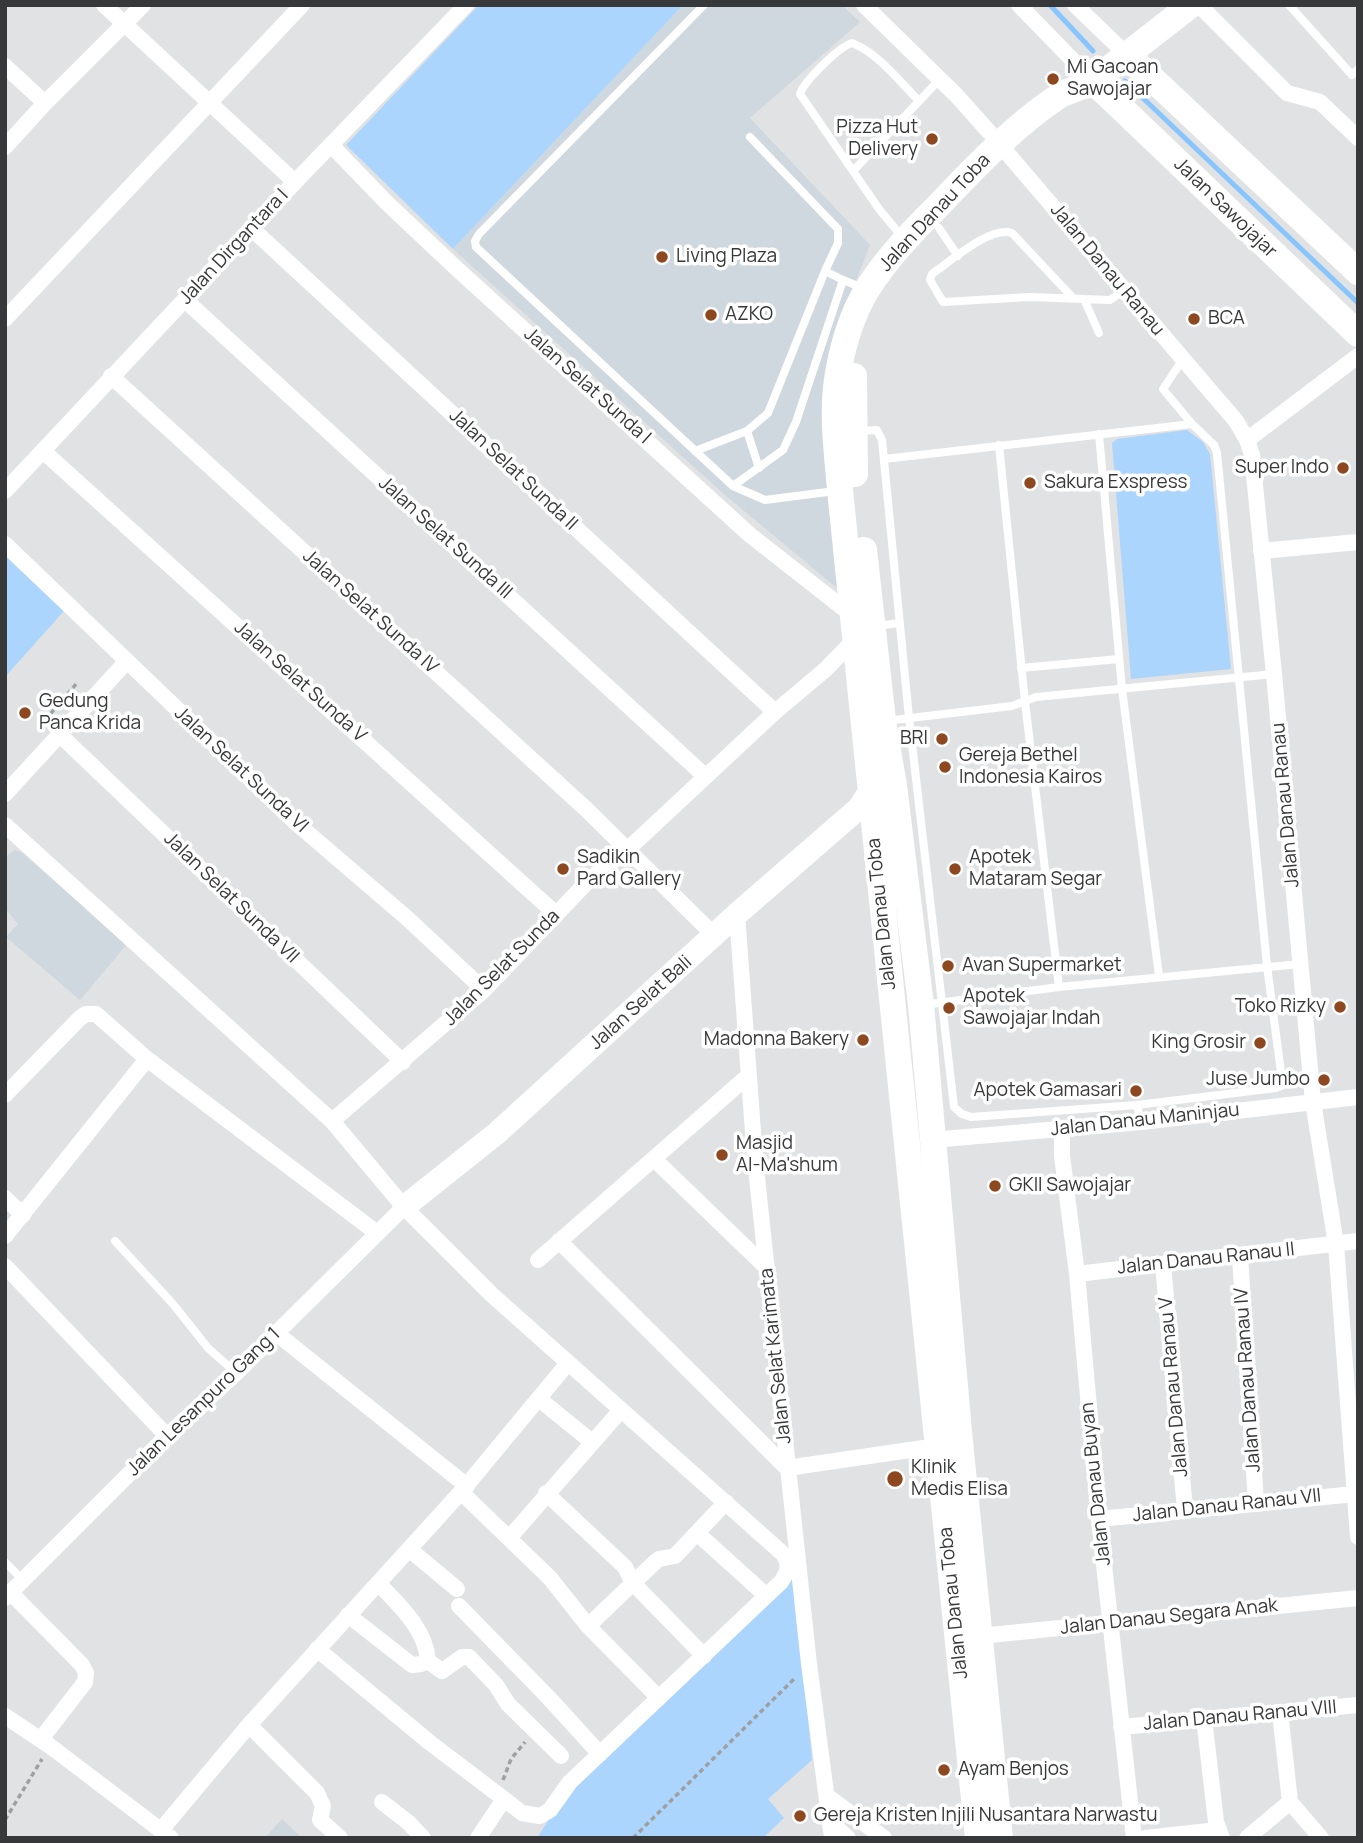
<!DOCTYPE html>
<html>
<head>
<meta charset="utf-8">
<style>
	body { margin:0 }
	#map { position:relative; width:1363px; height:1843px; overflow:hidden; background:#e0e2e4; font-family:Manrope,sans-serif }
	canvas { display:block }
	.frame { position:absolute; inset:0; border:7px solid #373839; pointer-events:none }
</style>
</head>
<body>
<div id="map">
<canvas width="1363" height="1843"></canvas>
<div class="frame"></div>
</div>
<script>
const c = document.querySelector('canvas').getContext('2d');
c.lineJoin = 'round';
function fill(path, color) { c.fillStyle = color; c.fill(path, 'evenodd'); }
function stroke(path, color, width, dash) { c.strokeStyle = color; c.lineWidth = width; c.lineCap = dash ? 'butt' : 'round'; c.setLineDash(dash || []); c.stroke(path); }
function drawText(font, color, halo, rows, align = 'center') {
  c.font = font + ' Manrope,sans-serif'; c.lineWidth = 7; c.setLineDash([]); c.textBaseline = 'middle'; c.strokeStyle = halo; c.fillStyle = color; for (const [text, x, y, turn = 0] of rows) {
    c.save(); c.translate(x, y); c.rotate((+turn || 0) * Math.PI / 180); c.textAlign = isNaN(turn) ? turn : align; if (halo) c.strokeText(text, 0, 0); c.fillText(text, 0, 0); c.restore();
  }
}
fill(new Path2D(`
	M683,5H842L860,22L750,118L870,245L835,334L837,588L725,495L453,249Z
	M15,850L21,852L127,944L80,1000L6,937L18,924L5,908V857Z
	M282,1819L302,1838H265Z`), '#cfd7df');
fill(new Path2D(`
	M479,5H683L453,249L346,145Z
	M1187,430L1203,442L1210,454L1231,669L1131,679L1112,443L1117,439Z
	M5,556L64,611L5,677Z
	M794,1571L812,1760L768,1799L784,1818L763,1838H537L567,1791Z`), '#acd5fd');
stroke(new Path2D(`
	M1050,5L1093,51
	M1125,81L1358,303`), '#89c5fd', 5);
stroke(new Path2D(`
	M45,720L77,683
	M503,1780L511,1759L525,1742
	M5,1820L42,1759
	M633,1838L795,1678`), '#9ea0a2', 3.5, [5, 3.5]);
stroke(new Path2D(`
	M704,5L479,234L475,241L476,247L733,486L765,500L835,491
	M1289,5L1352,75L1358,69
	M750,137L838,229V243L825,271
	M854,170L940,79
	M939,228L958,256
	M903,238L879,209L800,94C804,81 839,47 852,43C878,53 900,82 919,101
	M1073,298L1012,233C990,226 951,261 932,274L930,280L943,302L1030,297L1110,300L1123,291
	M1084,299L1099,333
	M1183,359L1163,389L1192,424
	M747,431L759,468
	M858,431L877,430L882,440L909,718L954,1107L962,1114L971,1117L1137,1105
	M1099,434L1122,689L1159,976
	M999,445L1025,702L1059,987
	M695,451L747,431L768,413L825,271L843,280
	M884,459L1192,424L1214,445L1217,453L1267,966L1282,1080L1281,1086L1276,1088L1137,1105L1141,1122
	M733,486L783,450L796,422L843,280L863,288
	M875,626L900,623
	M1021,668L1119,659
	M885,721L1012,706L1036,697L1274,674
	M923,1005L1059,987L1300,964
	M115,1241L173,1304L208,1348L236,1373
	M5,1562L23,1580`), '#fff', 8);
stroke(new Path2D(`
	M104,5L295,182
	M864,5L957,96L990,133L1236,421L1247,440L1252,455L1274,674L1313,1102L1336,1244L1358,1537
	M1019,5L1093,81
	M1075,5L1126,54
	M1199,5L1287,93L1320,102L1358,138
	M5,66L45,103
	M331,145L387,203L456,268L750,535L852,615
	M5,147L45,103L143,5
	M251,228L775,712
	M185,300L705,776
	M5,319L302,5
	M111,376L586,809L715,936
	M1247,440L1358,356
	M43,451L556,914
	M5,491L295,182L466,5
	M5,544L295,822L408,919L484,990
	M1261,551L1358,542
	M59,734L403,1062
	M5,794L127,661
	M5,825L332,1121L404,1207L491,1294L782,1553C791,1563 788,1572 781,1582L570,1782L550,1810L540,1816L522,1813L504,1799L429,1742L317,1649
	M737,914L755,1159L809,1664L832,1838
	M5,1095L80,1018L86,1014H96L147,1059L377,1233
	M332,1121L484,990L590,879L627,850L775,712L826,669L854,640
	M1062,1130V1156L1077,1274L1099,1519L1134,1838
	M932,1140L1141,1122L1358,1097
	M654,1159L767,1268
	M5,1198L23,1215
	M5,1236L147,1059
	M559,1241L787,1468L944,1445
	M1240,1256L1256,1503
	M538,1260L748,1076
	M1163,1264L1185,1510
	M5,1266L167,1436
	M1077,1274L1358,1241
	M276,1333L467,1486
	M539,1399L592,1442
	M461,1492L550,1578L588,1626L659,1698
	M546,1493L625,1567L633,1583L704,1656
	M1099,1519L1355,1494
	M698,1534L760,1590
	M510,1537L621,1410
	M409,1549L457,1589
	M378,1583C399,1605 426,1629 428,1661
	M11,1593L82,1665L86,1673L85,1682L41,1739
	M5,1598L167,1436L236,1373L404,1207
	M459,1606L548,1697L600,1754
	M348,1615L412,1665L421,1664L428,1661L442,1671L462,1657H469L496,1685L508,1704L561,1756
	M588,1626L654,1563L659,1559L675,1556L726,1502
	M980,1636L1358,1598
	M1280,1712L1290,1802L1321,1838
	M5,1716L50,1746L171,1838
	M1204,1718L1216,1822L1222,1838
	M249,1725L317,1793L323,1806L320,1820L340,1838
	M1121,1727L1358,1705
	M827,1796L884,1838
	M382,1802L409,1823L423,1838
	M831,1823L848,1838
	M161,1830L249,1725L461,1492L568,1363
	M478,1838L504,1799
	M1145,1838L1218,1830
	M1247,1838L1290,1802`), '#fff', 16);
stroke(new Path2D(`
	M404,1207L497,1133L737,914L859,808L870,791L879,790`), '#fff', 23);
stroke(new Path2D(`
	M1126,54L1358,272
	M1093,81L1358,334
	M854,376L855,474
	M864,550L883,721L894,786L921,1005L960,1442L1000,1838
	M978,1838L840,490C837,452 831,411 838,373C843,345 853,312 868,288C887,258 912,232 937,207C973,169 1015,125 1059,96C1068,90 1081,89 1093,81L1191,5`), '#fff', 26);
for (const [x, y, r, color] of [
	[1053,79,7,"#8d481f"],
	[932,139,7,"#8d481f"],
	[662,257,7,"#8d481f"],
	[711,315,7,"#8d481f"],
	[1194,319,7,"#8d481f"],
	[1343,468,7,"#8d481f"],
	[1030,483,7,"#8d481f"],
	[25,713,7,"#8d481f"],
	[942,739,7,"#8d481f"],
	[945,767,7,"#8d481f"],
	[563,869,7,"#8d481f"],
	[955,869,7,"#8d481f"],
	[948,966,7,"#8d481f"],
	[1340,1007,7,"#8d481f"],
	[949,1008,7,"#8d481f"],
	[863,1040,7,"#8d481f"],
	[1260,1043,7,"#8d481f"],
	[1324,1080,7,"#8d481f"],
	[1136,1091,7,"#8d481f"],
	[722,1155,7,"#8d481f"],
	[995,1186,7,"#8d481f"],
	[895,1479,9,"#8d481f"],
	[944,1770,7,"#8d481f"],
	[800,1816,7,"#8d481f"]
]) { const dot = new Path2D(); dot.arc(x, y, r, 0, 2 * Math.PI); c.fillStyle = color; c.fill(dot); stroke(dot, '#fff', 2.5); }
drawText('19px', '#373839', '#fff', [
	["Mi Gacoan",1067,68],
	["Sawojajar",1067,90],
	["Pizza Hut",918,128,"right"],
	["Delivery",918,150,"right"],
	["Living Plaza",676,257],
	["AZKO",725,315],
	["BCA",1208,319],
	["Super Indo",1329,468,"right"],
	["Sakura Exspress",1044,483],
	["Gedung",39,702],
	["Panca Krida",39,724],
	["BRI",928,739,"right"],
	["Gereja Bethel",959,756],
	["Indonesia Kairos",959,778],
	["Sadikin",577,858],
	["Pard Gallery",577,880],
	["Apotek",969,858],
	["Mataram Segar",969,880],
	["Avan Supermarket",962,966],
	["Apotek",963,997],
	["Sawojajar Indah",963,1019],
	["Toko Rizky",1326,1007,"right"],
	["Madonna Bakery",849,1040,"right"],
	["King Grosir",1246,1043,"right"],
	["Juse Jumbo",1310,1080,"right"],
	["Apotek Gamasari",1122,1091,"right"],
	["Masjid",736,1144],
	["Al-Ma'shum",736,1166],
	["GKII Sawojajar",1009,1186],
	["Klinik",911,1468],
	["Medis Elisa",911,1490],
	["Ayam Benjos",958,1770],
	["Gereja Kristen Injili Nusantara Narwastu",814,1816]
], 'left');
drawText('19px', '#373839', '#fff', [
	["Jalan Sawojajar",1225,208,44],
	["Jalan Danau Toba",935,213,-47],
	["Jalan Dirgantara I",234,247,-47],
	["Jalan Danau Ranau",1107,270,50],
	["Jalan Selat Sunda I",587,386,42],
	["Jalan Selat Sunda II",513,470,43],
	["Jalan Selat Sunda III",445,538,42],
	["Jalan Selat Sunda IV",370,612,42],
	["Jalan Selat Sunda V",300,682,42],
	["Jalan Selat Sunda VI",241,770,43],
	["Jalan Danau Ranau",1286,805,-95],
	["Jalan Selat Sunda VII",231,898,44],
	["Jalan Danau Toba",882,914,-96],
	["Jalan Selat Sunda",502,968,-45],
	["Jalan Selat Bali",641,1003,-42],
	["Jalan Danau Maninjau",1145,1120,-6],
	["Jalan Danau Ranau II",1206,1259,-6],
	["Jalan Selat Karimata",776,1356,-96],
	["Jalan Danau Ranau IV",1248,1380,-94],
	["Jalan Danau Ranau V",1174,1387,-95],
	["Jalan Lesanpuro Gang 1",204,1402,-44],
	["Jalan Danau Buyan",1096,1484,-96],
	["Jalan Danau Ranau VII",1227,1506,-6],
	["Jalan Danau Toba",954,1603,-96],
	["Jalan Danau Segara Anak",1169,1617,-6],
	["Jalan Danau Ranau VIII",1240,1716,-5]
]);
</script>
</body>
</html>
